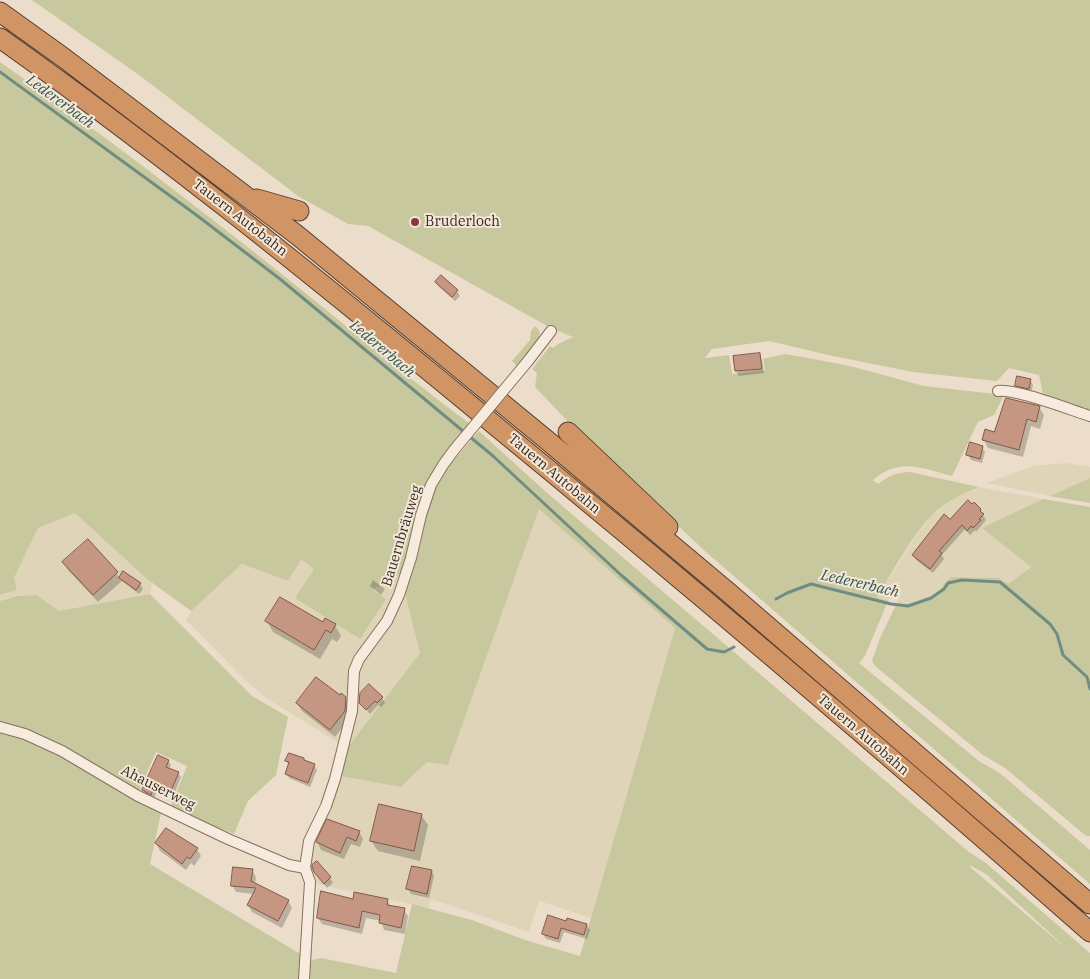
<!DOCTYPE html>
<html>
<head>
<meta charset="utf-8">
<style>
	body { margin:0 }
	canvas { display:block; background:#ebddc9 }
</style>
</head>
<body>
<canvas width="1090" height="979"></canvas>
<script>
const c = document.querySelector('canvas').getContext('2d');
c.lineJoin = 'round';
function fill(path, color) { c.fillStyle = color; c.fill(path, 'evenodd'); }
function stroke(path, color, width, dash) { c.strokeStyle = color; c.lineWidth = width; c.lineCap = dash ? 'butt' : 'round'; c.setLineDash(dash || []); c.stroke(path); }
function drawText(font, color, halo, rows, align = 'center') {
  c.font = font + ' "IBM Plex Serif",serif'; c.lineWidth = 4; c.setLineDash([]); c.textBaseline = 'middle'; c.strokeStyle = halo; c.fillStyle = color; for (const [text, x, y, turn = 0] of rows) {
    c.save(); c.translate(x, y); c.rotate((+turn || 0) * Math.PI / 180); c.textAlign = isNaN(turn) ? turn : align; if (halo) c.strokeText(text, 0, 0); c.fillText(text, 0, 0); c.restore();
  }
}
fill(new Path2D(`
	M1067,463L1090,467V478L1050,496L987,483L1033,466Z
	M979,487L1043,499L983,528L1031,567L1008,584L946,581L937,593L929,598L907,605H896L900,595L893,591L888,601L877,597L916,536L932,515L954,498Z
	M539,508L675,628L591,918L539,901L529,932L431,899L428,908L313,883L308,866L312,840L340,776L401,787L427,762L448,765Z
	M75,513L152,583L150,594L59,611L37,595L18,596L0,601V595L17,590L14,578L38,528Z
	M300,560L314,569L386,599L373,591L402,573L404,590L420,653L347,748L266,698L245,680L186,620L191,611L242,564L288,581Z`), '#e0d4b8');
fill(new Path2D(`
	M32,0H1090V410L1043,394L1039,375L1009,368L997,381L913,372L828,355L769,341L712,349L705,358L729,355L732,374L765,370L763,359L785,354L803,357L850,366L924,386L1004,395L994,415L978,422L952,476C922,468 899,457 873,480L878,484C888,476 897,472 910,472L979,487C962,494 945,502 932,515C910,538 894,570 877,597L888,601L865,656L859,663L979,761L1001,774L1090,850V884L706,552L576,430L535,387L537,373L532,369L550,346L553,348L558,344L573,337L549,327L368,226L348,224L298,196L139,75Z
	M0,62C95,128 187,199 278,271C342,322 404,375 470,424C458,437 446,451 436,466C418,496 411,539 402,573L373,590L386,599L360,639L295,598L314,569L301,560L288,581L242,564L191,611L147,579L75,513L38,528L14,578L17,590L0,595Z
	M535,326C550,337 525,357 517,366L512,361L530,340L531,331Z
	M479,431L546,492L969,852L986,863L1090,953V979H307L308,969L312,960L321,958L396,973L412,904L472,920L525,940L580,956L675,628L539,509L448,765L427,762L401,787L340,776L347,748L420,653L404,590L419,548L431,496L443,473ZM971,866L986,874L1068,950L970,867Z
	M1090,478V503L1050,496Z
	M1043,499L1090,507V836H1086L1005,768L983,755L875,666L872,661L880,638L896,605C909,605 929,602 938,592C943,586 945,581 952,577L998,578L1008,584L1031,567L982,528Z
	M150,594L252,696L288,717L276,775L248,801L234,834L170,808L187,766L156,752L138,793L0,724V601L18,596L37,595L59,611Z
	M0,730L48,748L79,764L161,813L150,864L302,955L300,979H0Z`), '#c8c89e');
fill(new Path2D(`
	M436,282L457,291L460,296L455,301L439,287Z
	M759,355L762,360L764,373L739,376L736,371L734,358Z
	M1030,380L1033,385L1031,393L1020,390L1017,385Z
	M1039,407L1044,415L1040,429L1031,426L1023,457L988,448L984,440Z
	M982,447L985,452L982,463L971,460L968,455Z
	M980,510L986,520L976,532L975,530L970,535L965,529L942,555L944,559L933,573L916,560L913,555L950,521Z
	M88,540L120,578L140,584L143,589L139,594L122,581L98,602L68,570L64,562Z
	M373,580L385,589L381,595L370,586Z
	M267,621L335,625L341,636L337,642L332,639L320,659L273,632Z
	M340,697L345,698L350,706L349,719L335,737L302,711L297,703Z
	M382,698L385,703L381,707L378,705L370,714L361,703Z
	M304,759L305,762L314,765L317,770L310,787L289,778L286,774L289,765L286,761Z
	M168,761L171,765L169,769L178,773L181,777L174,795L158,788L154,799L146,795L144,790Z
	M421,815L428,825L420,861L378,851L371,841Z
	M359,832L363,839L360,847L351,844L344,859L321,850L317,842Z
	M156,843L197,849L201,856L194,866L191,863L186,870L160,851Z
	M252,870L256,877L255,884L288,901L292,908L282,928L252,912L248,905L254,894L236,892L232,885Z
	M315,871L330,878L333,883L327,888Z
	M432,871L434,876L429,898L411,894L408,889Z
	M354,900H387L391,907L404,910L408,916L405,934L384,930L381,921L366,918L362,934L322,924L318,918Z
	M567,922L587,925L590,930L587,939L564,932L560,943L546,939L543,934Z`), '#0003');
stroke(new Path2D(`
	M0,72L195,214L280,279L493,456L621,575L707,649L724,652L734,647
	M776,599L787,593L811,584L891,604L908,606L931,598L944,589L948,583L962,580L1000,582L1050,624L1057,634L1063,655L1087,677L1090,689`), '#718d83', 3);
const building = new Path2D(`
	M441,275L458,290L452,297L435,282Z
	M760,353L762,369L735,371L733,356Z
	M1017,376L1031,379L1029,389L1015,386Z
	M1006,398L1040,406L1036,422L1027,419L1019,450L982,440L985,429L994,432Z
	M970,442L983,446L980,459L966,455Z
	M968,500L972,504L974,502L981,509L980,511L984,514L979,519L981,520L973,528L971,526L967,531L962,525L939,551L942,553L930,569L912,555L944,514L950,519Z
	M88,539L118,572L93,595L62,562Z
	M123,571L141,583L136,590L119,578Z
	M280,597L323,622L325,618L336,624L331,633L326,630L314,650L265,621Z
	M316,677L340,695L341,693L346,697L345,711L330,730L296,703Z
	M369,684L383,697L377,703L375,701L366,710L359,703L360,693Z
	M289,753L304,758V760L315,764L308,783L285,774L289,762L285,761Z
	M158,755L169,760L166,767L179,772L171,791L155,784L151,795L142,790Z
	M379,804L422,814L414,851L370,841Z
	M327,819L360,831L356,841L347,837L340,853L316,842Z
	M166,828L198,848L190,859L187,857L182,864L155,843Z
	M317,861L331,877L324,884L314,872L312,867V865Z
	M412,866L432,870L427,894L406,889Z
	M233,867L253,869L251,881L289,900L278,921L247,905L256,888L231,886Z
	M321,891L353,899L354,892L388,899L387,905L405,908L401,928L379,923L380,915L362,911L359,928L317,918Z
	M548,915L566,921L567,918L587,924L584,935L561,928L558,939L542,934Z`);
fill(building, '#c59783');
stroke(building, '#825848', 1);
const street = new Path2D(`
	M528,361L551,331
	M998,391C1015,388 1071,410 1090,416
	M0,727L25,734L62,751L138,796L228,839L289,865L305,868
	M304,979L310,882L305,868L309,841L326,806L335,779L352,711L354,671L359,659L387,621L399,595L411,558L421,515L431,485L443,465L454,450`);
const highway = new Path2D(`
	M0,12L64,58L297,235L548,441L728,592L1090,904
	M0,38C162,153 316,278 469,404C679,576 886,752 1090,932
	M257,199L299,211
	M568,432L668,527`);
stroke(street, '#856f60', 12);
stroke(highway, '#543f33', 21);
stroke(street, '#f6ebdc', 10);
stroke(highway, '#d19464', 19);
const streetBridge = new Path2D(`
	M454,450L528,361`);
stroke(streetBridge, '#856f60', 12, []);
stroke(streetBridge, '#f6ebdc', 10);
for (const [x, y, r, color] of [
	[415,222,5,"#8f3540"]
]) { const dot = new Path2D(); dot.arc(x, y, r, 0, 2 * Math.PI); c.fillStyle = color; c.fill(dot); stroke(dot, '#f3e8d8', 2); }
drawText('14px', '#372a22', '#f3e8d8', [
	["Tauern Autobahn",240,218,38],
	["Tauern Autobahn",554,474,40],
	["Bauernbräuweg",402,536,-73],
	["Tauern Autobahn",863,735,41],
	["Ahauserweg",158,788,27]
]);
drawText('14px', '#372a22', '#f3e8d8', [
	["Bruderloch",425,222]
], 'left');
drawText('italic 15px', '#32564f', '#f3e8d8', [
	["Ledererbach",60,102,36],
	["Ledererbach",382,349,40],
	["Ledererbach",860,584,13]
]);
</script>
</body>
</html>
